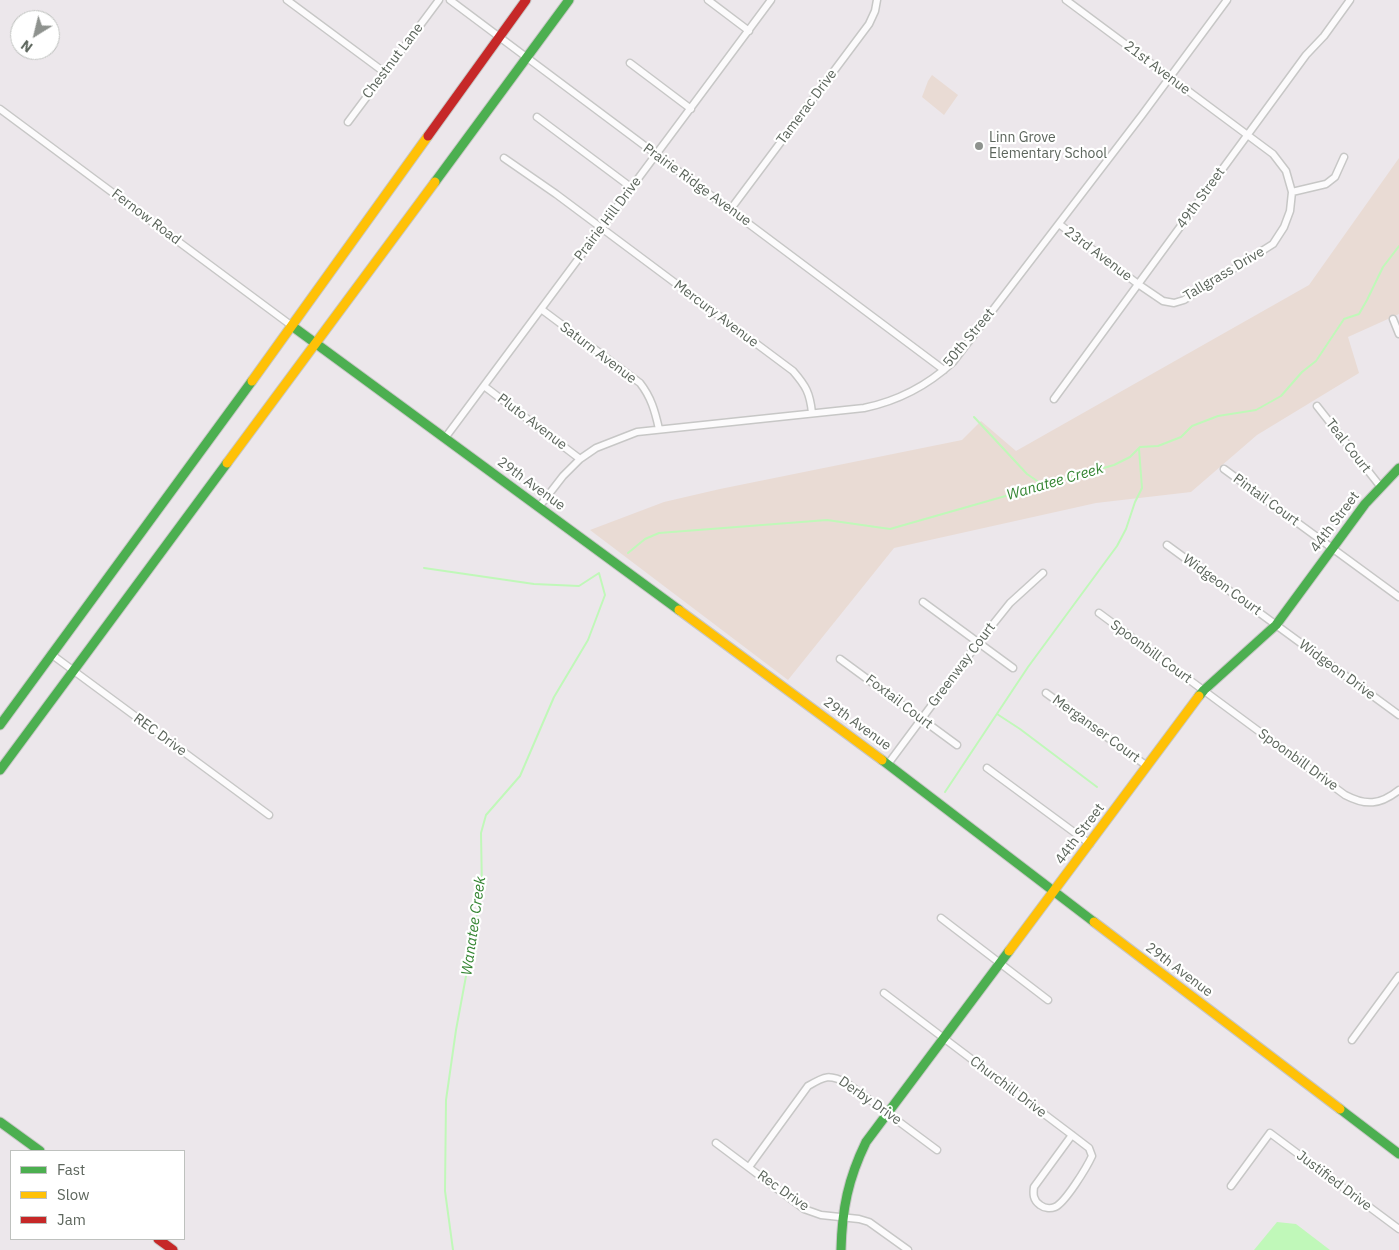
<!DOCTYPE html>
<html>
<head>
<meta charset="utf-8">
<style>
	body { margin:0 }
	#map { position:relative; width:1399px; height:1250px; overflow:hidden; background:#ece7eb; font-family:"IBM Plex Sans",sans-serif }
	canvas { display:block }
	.legend { position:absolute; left:10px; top:1150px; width:175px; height:90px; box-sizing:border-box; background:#fff; border:1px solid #bec1be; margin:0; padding:6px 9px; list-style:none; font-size:15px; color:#5c655c }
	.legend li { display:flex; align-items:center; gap:10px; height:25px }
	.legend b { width:25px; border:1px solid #bec1be }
	.north { position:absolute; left:10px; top:10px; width:50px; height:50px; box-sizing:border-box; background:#fff; border:1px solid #bec1be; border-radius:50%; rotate:216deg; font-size:14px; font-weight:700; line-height:20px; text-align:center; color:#5c655c }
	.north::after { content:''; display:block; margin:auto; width:18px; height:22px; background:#8e928e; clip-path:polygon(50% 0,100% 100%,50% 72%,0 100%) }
</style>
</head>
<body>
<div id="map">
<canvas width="1399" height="1250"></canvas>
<ul class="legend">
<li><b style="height:6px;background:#4caf50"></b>Fast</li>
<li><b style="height:6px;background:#ffc107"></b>Slow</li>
<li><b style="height:6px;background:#c62828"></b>Jam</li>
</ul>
<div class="north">N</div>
</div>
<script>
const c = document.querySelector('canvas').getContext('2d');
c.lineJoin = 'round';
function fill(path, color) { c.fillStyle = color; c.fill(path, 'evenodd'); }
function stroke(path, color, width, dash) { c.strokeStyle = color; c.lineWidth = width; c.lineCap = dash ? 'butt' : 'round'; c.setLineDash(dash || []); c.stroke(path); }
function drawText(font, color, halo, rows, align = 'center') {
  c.font = font + ' "IBM Plex Sans",sans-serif'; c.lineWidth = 4.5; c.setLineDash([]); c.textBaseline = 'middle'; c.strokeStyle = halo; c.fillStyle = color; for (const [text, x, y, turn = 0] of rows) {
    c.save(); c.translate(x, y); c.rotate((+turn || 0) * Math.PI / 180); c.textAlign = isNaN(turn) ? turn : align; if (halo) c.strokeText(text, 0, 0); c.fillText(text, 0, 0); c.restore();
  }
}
fill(new Path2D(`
	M932,75L958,95L944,115L922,97L928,81Z
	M1399,158V314L1348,337L1359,373L1257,435L1191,492L1096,503L894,548L788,680L590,530L664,502L720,489L962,440L981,421L1016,451L1309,285Z`), '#e9dbd4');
fill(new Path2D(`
	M1277,1222L1296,1224L1330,1250H1254Z`), '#c0f8b9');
stroke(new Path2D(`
	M974,417L1027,474L1043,485
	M628,553L645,539L659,533L827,520L890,529L1114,465L1130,457L1140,447L1158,446L1181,437L1192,426L1218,416L1256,410L1281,396L1302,372L1316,361L1344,319L1359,314L1367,300L1383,267L1399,246
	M424,568L534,584L579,586L599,573L605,595L588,640L554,697L520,776L486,815L481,833L482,890L456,1030L446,1100L445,1191L453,1250
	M997,714L1020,729L1097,787
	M945,792L1028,667L1117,546L1126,529L1135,502L1142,488L1139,449`), '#c0f8b9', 2);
const street = new Path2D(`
	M287,0L384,72
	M450,0L944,370
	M708,0L749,31
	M630,63L691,109
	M0,109L292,326
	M537,117L632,188
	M348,122L439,0
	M504,158L556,194L793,371C806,386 810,393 812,413
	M1292,192L1326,184L1335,177L1344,157
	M730,210L869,24L875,11L877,0
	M1059,224L1138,284L1163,301L1174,303L1184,300L1273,244L1284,227L1290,211L1292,192L1286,171L1273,154L1066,0
	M541,309L640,383C651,397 655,411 659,429
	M1393,319L1399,334
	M484,386L580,459
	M1054,399L1306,55L1324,36L1350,0
	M1317,406L1380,486
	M445,438L771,0
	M1224,469L1399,597
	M539,507L563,476L580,459L596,448L637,432L864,408C898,401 927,386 953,362L1142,115L1227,0
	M1167,545L1399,715
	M923,602L1013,668
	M1099,613L1345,795C1366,806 1380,805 1399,790
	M51,654L269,815
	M840,659L957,745
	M1046,693L1147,766
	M888,764L978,643L1010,603L1043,573
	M987,768L1090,844
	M941,918L1048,1000
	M884,993L1072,1135L1089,1148L1092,1156C1087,1167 1065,1203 1055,1207C1050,1209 1044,1208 1040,1205C1033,1200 1033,1194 1034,1187L1072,1135
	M1352,1040L1399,976
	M716,1143L804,1209L821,1215L859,1219L869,1222L908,1250
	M749,1167L808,1086C825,1076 829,1074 847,1083L937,1150
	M1231,1186L1270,1133L1399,1229`);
const fast = new Path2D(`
	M435,182L569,0
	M292,326L679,610
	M1199,696L1204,690L1276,625L1365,504L1399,468
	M0,725L252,381
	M882,760L1094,922
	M0,770L227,463
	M1340,1109L1399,1154
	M0,1122L40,1151
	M841,1250C842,1209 848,1179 866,1142L1009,951`);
const slow = new Path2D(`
	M252,381L428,136
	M227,463L435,182
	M679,610L882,760
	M1094,922L1340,1109
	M1009,951L1199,696`);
const jam = new Path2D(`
	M428,136L526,0
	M158,1239L173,1250`);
stroke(street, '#c7c7c6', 9);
stroke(fast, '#c7c7c6', 11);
stroke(slow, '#c7c7c6', 11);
stroke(jam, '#c7c7c6', 11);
stroke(street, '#fcfbfc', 6);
stroke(fast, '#4caf50', 9);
stroke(slow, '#ffc107', 9);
stroke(jam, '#c62828', 9);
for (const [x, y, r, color] of [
	[979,146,5,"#8e928e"]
]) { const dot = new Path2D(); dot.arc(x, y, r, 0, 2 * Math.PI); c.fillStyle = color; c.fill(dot); stroke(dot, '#fff', 2); }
drawText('14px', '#5c655c', '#fff', [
	["Chestnut Lane",393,61,-53],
	["21st Avenue",1157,68,37],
	["Tamerac Drive",807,107,-53],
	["Prairie Ridge Avenue",697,185,36],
	["49th Street",1201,198,-54],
	["Fernow Road",146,217,37],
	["Prairie Hill Drive",608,219,-53],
	["23rd Avenue",1098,254,37],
	["Tallgrass Drive",1224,274,-31],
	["Mercury Avenue",716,314,37],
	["50th Street",969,338,-50],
	["Saturn Avenue",598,353,37],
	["Pluto Avenue",532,422,37],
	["Teal Court",1348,446,52],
	["29th Avenue",531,484,36],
	["Pintail Court",1266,500,36],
	["44th Street",1335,522,-53],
	["Widgeon Court",1222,585,36],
	["Spoonbill Court",1151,652,36],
	["Greenway Court",962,665,-53],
	["Widgeon Drive",1337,670,36],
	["Foxtail Court",899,702,37],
	["29th Avenue",857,724,36],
	["Merganser Court",1096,729,36],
	["REC Drive",160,735,36],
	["Spoonbill Drive",1298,760,36],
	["44th Street",1080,834,-53],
	["29th Avenue",1179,970,37],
	["Churchill Drive",1008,1087,37],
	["Derby Drive",870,1101,35],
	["Justified Drive",1334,1181,37],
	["Rec Drive",783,1191,35]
]);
drawText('14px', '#5c655c', '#fff', [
	["Linn Grove",989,138],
	["Elementary School",989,154]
], 'left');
drawText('italic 15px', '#358533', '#fff', [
	["Wanatee Creek",1055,482,-16],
	["Wanatee Creek",474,926,-82]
]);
</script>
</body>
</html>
